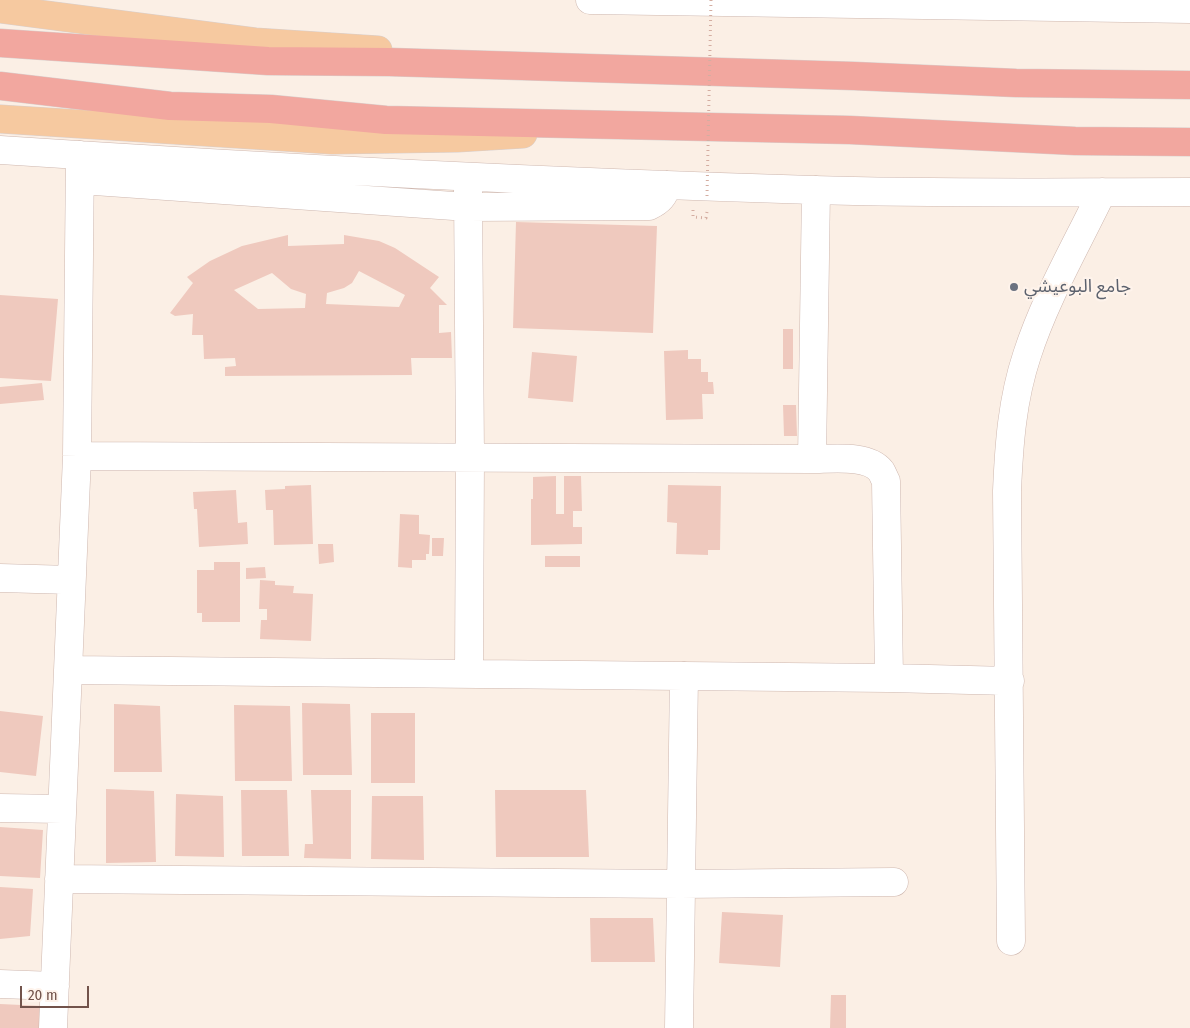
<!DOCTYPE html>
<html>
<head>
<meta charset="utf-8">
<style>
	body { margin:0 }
	#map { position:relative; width:1190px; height:1028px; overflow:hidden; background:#fbefe5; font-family:"Fira Sans Condensed",sans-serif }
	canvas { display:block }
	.scale { position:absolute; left:20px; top:986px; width:69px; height:22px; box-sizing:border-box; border:2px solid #72534b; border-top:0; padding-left:6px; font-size:15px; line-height:18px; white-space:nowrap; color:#72534b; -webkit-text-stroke:4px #fef3eb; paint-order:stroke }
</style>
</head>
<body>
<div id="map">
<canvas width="1190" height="1028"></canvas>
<div class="scale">20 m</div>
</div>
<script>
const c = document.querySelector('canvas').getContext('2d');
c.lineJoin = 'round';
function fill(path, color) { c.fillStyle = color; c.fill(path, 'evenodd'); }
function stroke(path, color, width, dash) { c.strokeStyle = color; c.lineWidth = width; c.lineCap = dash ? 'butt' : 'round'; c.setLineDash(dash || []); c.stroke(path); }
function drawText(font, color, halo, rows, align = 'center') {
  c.font = font + ' "Fira Sans Condensed","Noto Sans Arabic",sans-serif'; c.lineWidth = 4.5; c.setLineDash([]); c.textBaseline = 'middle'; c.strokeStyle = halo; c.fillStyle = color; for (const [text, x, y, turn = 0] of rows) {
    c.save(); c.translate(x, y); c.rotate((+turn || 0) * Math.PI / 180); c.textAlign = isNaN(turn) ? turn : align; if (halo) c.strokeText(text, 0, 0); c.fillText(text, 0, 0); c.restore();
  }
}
fill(new Path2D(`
	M516,222L657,226L653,333L513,328Z
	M288,235V246L344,244V235L379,241L395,248L439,277L430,288L447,305H439V333L451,332L452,358H411L412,375L225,376V367L236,366L235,358L204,359L203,335H192L193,314L175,316L170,313L193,283L187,277L210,261L242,246ZM359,271L405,295L399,307L326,304L327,293L344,288L352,283ZM272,273L291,289L306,294L305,308L258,309L234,290Z
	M0,295L58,299L51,381L0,378Z
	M783,329H793V369H783Z
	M688,350V359H701V372H708V382H713L714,394H702L703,419L666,420L664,351Z
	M532,352L577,356L573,402L528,398Z
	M42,383L44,400L0,404V387Z
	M783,405H796L797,436H784Z
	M556,476V514H564V476H581L582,511H573V527H582V544L531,545V499H533V477Z
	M311,485L313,544L274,545L273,510H266L265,490L285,489V486Z
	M668,485L721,486L720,550H708V555L676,554L677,523L667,522Z
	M236,490L238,523L247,522L248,544L199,547L197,509H194L193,492Z
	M400,514L419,515V534L430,535L429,554H426V560H412V568L398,567Z
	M432,538H444L443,556H432Z
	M318,544H333L334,562L319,564Z
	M545,556H580V567H545Z
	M214,562H240V622H202V613H197V570H214Z
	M265,567L266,578L246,579V568Z
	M260,580L275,581V585L294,586L293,593L313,594L311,641L260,639L261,620H267V609H259Z
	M302,703L350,704L352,775H303Z
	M114,704L160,706L162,772H114Z
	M234,705L290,706L292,781H235Z
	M0,711L43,716L36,776L0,772Z
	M371,713H415V783H371Z
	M106,789L154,791L156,862L106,863Z
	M241,790H287L289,856H242Z
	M311,790H351V859L304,858L305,844H313Z
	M495,790H586L589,857H496Z
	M176,794L223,796L224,857L175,856Z
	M372,796H423L424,860L371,859Z
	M0,827L43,830L40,878L0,876Z
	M0,887L33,889L30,936L0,939Z
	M722,912L783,915L780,967L719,963Z
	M590,918H653L655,962H591Z
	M831,995H846V1028H830Z
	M0,1004L43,1006L42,1028H0Z`), '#efc9be');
const minor = new Path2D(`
	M590,0L1190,9
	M0,150C271,168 542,182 813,190C938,194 1064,192 1190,192
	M80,180L468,207L649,206C660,201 664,196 667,185
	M468,191L470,457L469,674
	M77,456L812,459C831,459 868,454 881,471C883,474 884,478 886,481L889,678
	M812,459L816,190
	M0,578L71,580
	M68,670L889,678L1010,681
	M0,808L62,809
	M59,879L680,884L894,882
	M1011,941L1007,491C1009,445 1012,400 1027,355C1045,299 1076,246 1102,192
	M0,984L55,986
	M53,1028L77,456L80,155
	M679,1028L684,676`);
const major = new Path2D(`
	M0,9L255,42L378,50
	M0,119L332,140L457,138L523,134`);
const highway = new Path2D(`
	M0,43L268,61L389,62L854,76L1016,83L1190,85
	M0,86L170,106L271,109L386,120L850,130L1075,141L1190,142`);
stroke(minor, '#ceb7af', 29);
stroke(major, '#d8cfcd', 29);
stroke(highway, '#d8cfcd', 29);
stroke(new Path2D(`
	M693,210V217L706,218L707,212`), '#d4ada1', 3, [1, 4]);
stroke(minor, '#fff', 28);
stroke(major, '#f6c9a0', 28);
stroke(highway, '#f2a79f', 28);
stroke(new Path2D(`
	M707,196L711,0`), '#d4ada1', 3, [1, 4]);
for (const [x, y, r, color] of [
	[1014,287,5,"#6b7280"]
]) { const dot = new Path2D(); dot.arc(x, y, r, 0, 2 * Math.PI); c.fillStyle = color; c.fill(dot); stroke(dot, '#fef3eb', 2); }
drawText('18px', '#5b616d', '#fef3eb', [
	["جامع البوعيشي",1024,287]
], 'left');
</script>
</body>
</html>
